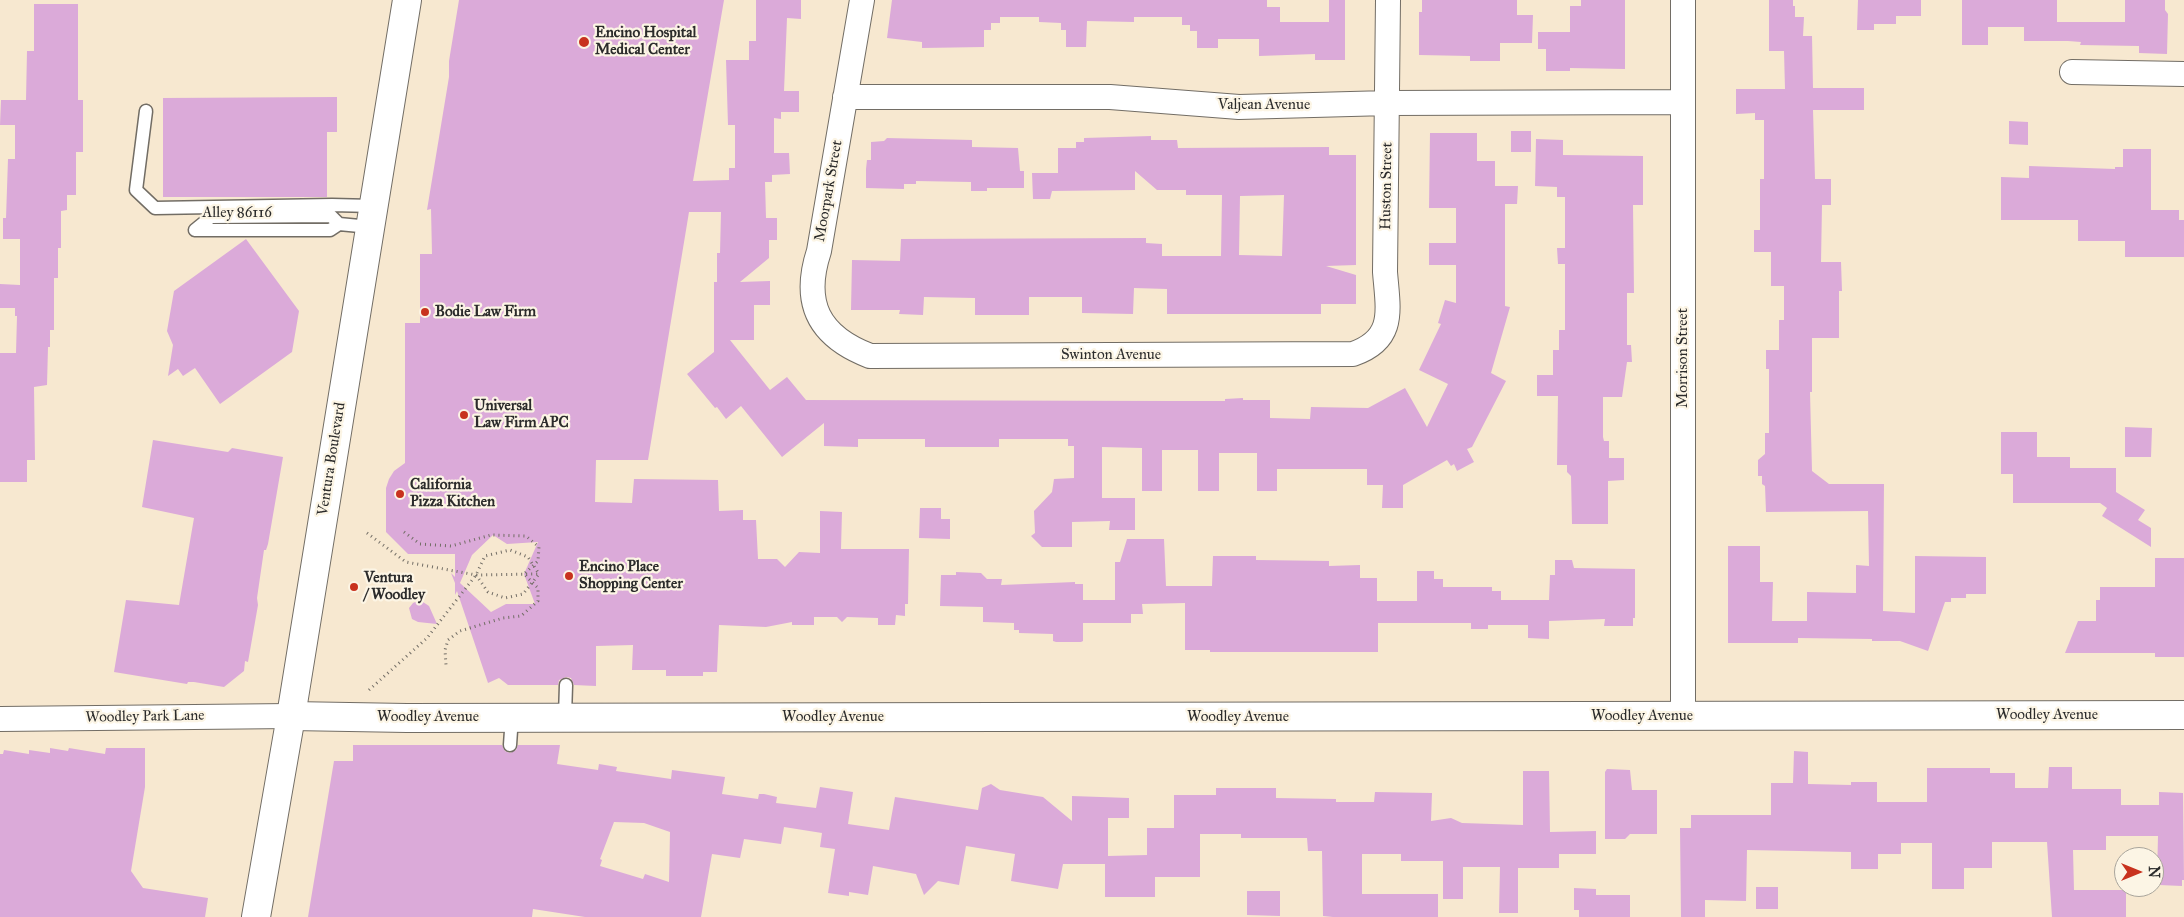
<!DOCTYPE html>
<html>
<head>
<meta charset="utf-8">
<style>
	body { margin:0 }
	#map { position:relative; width:2184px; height:917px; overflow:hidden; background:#f7e8d0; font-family:"IM FELL Great Primer",serif }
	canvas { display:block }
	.north { position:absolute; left:2114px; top:847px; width:50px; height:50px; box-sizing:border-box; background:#fcf5e5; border:1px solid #a8a49b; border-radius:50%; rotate:90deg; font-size:14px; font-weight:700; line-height:20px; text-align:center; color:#2b2b2b }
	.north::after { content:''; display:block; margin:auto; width:18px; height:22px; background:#c8321e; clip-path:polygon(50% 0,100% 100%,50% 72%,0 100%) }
</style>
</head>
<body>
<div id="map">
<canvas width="2184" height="917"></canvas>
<div class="north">N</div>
</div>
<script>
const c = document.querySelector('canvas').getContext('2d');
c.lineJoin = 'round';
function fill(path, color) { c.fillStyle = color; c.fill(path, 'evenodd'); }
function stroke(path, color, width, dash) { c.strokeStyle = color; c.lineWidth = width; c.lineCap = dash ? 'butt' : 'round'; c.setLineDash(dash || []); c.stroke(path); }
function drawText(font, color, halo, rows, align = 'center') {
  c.font = font + ' "IM FELL Great Primer",serif'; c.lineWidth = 4.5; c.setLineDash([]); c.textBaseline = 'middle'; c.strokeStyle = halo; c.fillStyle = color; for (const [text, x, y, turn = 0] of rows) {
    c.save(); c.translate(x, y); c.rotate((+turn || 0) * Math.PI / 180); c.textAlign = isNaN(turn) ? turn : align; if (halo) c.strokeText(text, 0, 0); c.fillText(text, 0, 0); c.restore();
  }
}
fill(new Path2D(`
	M459,0H724L693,181L729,180V168H735V125H728L726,60H749V41H756V0H801V19L787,18L784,91H799V112H781V119L774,118V153H789L790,174L772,175V182H765L766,218H777V240H769V258L740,282L770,281V305H754V340H730L770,390L787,377L806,400L1167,401H1225V399L1243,398V400H1270V418L1310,419L1311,407L1368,408L1405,388L1427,427L1448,384L1419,370L1441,324L1438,323L1445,300L1456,303V265H1429V243H1456V208H1429L1430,133H1477V161H1495V186H1518L1517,204H1505V306L1510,307L1491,373L1506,381L1472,447L1467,449L1474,462L1457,471L1454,464L1451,466L1447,460L1403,485V508H1382L1383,485H1367V469H1277V491H1257V453H1219V491H1198V450H1162V491H1142V448L1102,447V498H1135V530H1109L1110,521L1072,522V547H1042L1031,536L1035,533L1034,511L1052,492L1054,479L1074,478V446H1068V439H999V447H925V439H858V447L824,446V423L782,457L741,406L726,419L717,407L715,408L687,374L714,352V282H717V253H720L721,212H689L648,460H596L595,502L632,503L634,479L718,480L719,511L743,510V520H756L758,559H777L785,567L799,552L820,553V511L842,512L841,549H909L908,604H905V616L896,615L895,625H878V618L847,617L842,622L837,617H814V625H792V622L766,627L719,625L717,672H703V676H666V670H632L633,645L596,646V686L574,685L571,678L566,677L559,680L558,685H508L499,678L488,683L457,591L455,595V583L451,573L455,577V554H408L386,532V488L389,479L394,471L405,463V323H420V254H432L431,209L427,210L449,77V61ZM493,535L507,544L538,542L524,574L535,604H506L491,612L460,583L472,555Z
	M892,0H1267V7H1280V22H1329V0H1345V60H1315V54L1259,56V39H1218V48H1197V31H1190V25H1182V17H1134V22L1087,21L1086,47H1066V30H1061V23L1039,22V17H1000V23H991V30H984V47L922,48V42L887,38Z
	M1422,0H1517V15H1533L1532,43H1500V61H1470V56L1419,55V12H1422Z
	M1581,0H1625V69L1570,68V71H1546V49H1538V32H1570V6H1581Z
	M1769,0H1793V6H1795V17H1804L1803,36H1812L1813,88H1864V110H1813L1815,179H1831V205H1822L1821,262H1841L1842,291H1839V338H1812V392H1810L1812,471L1829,484H1884L1883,611L1915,613V556L1986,557V594H1966V598H1951V602H1945L1928,651L1900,641H1872V639L1798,638V643H1728V546H1760V582H1773L1772,621H1807V592L1856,593V565L1869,566L1868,511L1766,512L1765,486L1762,484V476H1758V460L1765,454V433H1769V369H1766V350H1779V320H1784V286H1771V252H1754V230H1760V179H1764V120H1755V113L1736,114V89H1785L1784,51H1769Z
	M1858,0H1921V16H1896V24H1874V30H1857Z
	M1962,0H2057V22H2125V0H2165V10L2168,14L2167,54L2139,53V46L2080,45L2081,42L2068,41H2024V27H1988V45H1962Z
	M34,4H78V100H83V152H76V195H67V210L61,211V248H58V278H54V330H50V347H48L47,385L34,387L35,460H27V482H0V353H16L17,316H15V308H0V284L20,285V239H3V218H6L8,159H15V125H0L1,100H26L27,51H34Z
	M337,97V132H327V197H163V98Z
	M2009,121L2028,122V145L2009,144Z
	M1511,131H1531V152H1511Z
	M1151,136V140H1177L1178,148L1329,147V155H1356V265L1326,266L1356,275V304H1321V314H1167V289L1134,288L1133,314L1082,313V297H1029V315H975V298L924,297L923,315L899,314L900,310H851L852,260L900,261L901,239L1146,238V243L1162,244V256H1221L1222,195H1186V190H1157L1135,171V190L1052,191L1050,199H1033L1032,173H1058V148H1076V142H1084V138ZM1284,195L1282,256L1239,255L1240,196Z
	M887,138L972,140V147L1018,148L1020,171H1024V188H987V191H971V182L916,181V184H904V189L866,188V169L867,160H871V142L884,141Z
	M1536,139L1563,140V155L1643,156V205H1633L1634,293H1627V345H1631L1632,362H1627L1622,397H1603V437L1604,441H1609V458H1624V480L1608,481V524H1572L1571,476L1567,472V465H1557L1558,396H1537V375H1553V350H1559V330H1565V264H1558L1557,248H1565V197H1557V187L1535,186Z
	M2123,149H2151V210H2179V220H2184V257H2125V241H2078V220H2001V177L2029,178V166L2115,169V167H2123Z
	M246,239L299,311L292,352L220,404L195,368L183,376L178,369L168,376L173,345L167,331L174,291Z
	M2125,427L2152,428L2151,457H2125Z
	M2001,432H2037V457H2070V468H2116V492L2145,510L2138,520L2151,528V547L2102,516L2107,508L2100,503H2013V474H2001Z
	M153,440L228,452L232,448L283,457L268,544L266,550H264L257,598L258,605L248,662L245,661L244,671L224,687L194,682H188L187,684L114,672L126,600L179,605L194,518L142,507Z
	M920,508H941V519H950V539L919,538Z
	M1127,539H1164L1166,586H1212L1213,556H1256V560L1329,561V566L1360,565V578H1377V601H1417V571H1434V579H1443V587H1492V591H1501V600H1549L1550,575H1555V560H1572L1574,568L1635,569V618H1633V626H1604L1605,619L1549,621V639L1528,638V625H1488V629H1471V623H1378V652H1210V650H1185V603L1142,604L1143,614H1131V623H1083V641L1081,642H1056L1053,641V634L1019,633V630H1014V623L983,622V607L940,606L941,575H956V572L981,573L987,579H1002L1001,585L1075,582V584H1083V600H1115V562H1120Z
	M2155,558H2184V657H2155V653H2065L2078,621H2096V600H2100V587H2155Z
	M420,600L429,606L437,624L418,622L412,619L409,608L413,603Z
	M353,745H502L505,751L510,753L516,750L518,745H560L557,764L598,770L599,764L617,767L616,771L671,779L672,770L725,777L722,794L758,799L759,794H764L777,797L776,803L816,808L820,787L853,792L848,824L889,830L895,797L978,810L982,788L991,784L1000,790L1043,797L1072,821V796L1129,798V818H1108V856L1147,855V828H1174V795H1216V788H1276V798L1336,799V802H1374L1375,792L1432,793L1431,821L1451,818L1462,823L1523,825V771H1549L1550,832L1596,831V854H1559V868H1518V913H1499L1500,867H1463V899H1443V861H1401V854H1362V894H1438V917H1333L1323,916L1322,851H1308L1307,838H1241V834H1200V877H1155V897H1105V864H1063L1058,889L1011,881L1015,854L966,846L959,885L938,881L924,895L916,874L873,866L868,895L849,892V896L828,893L835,849L820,847L822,833L784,827L781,844L744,839L740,858L712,854L701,917H585L533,909L532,917H308L334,761H353ZM614,822L644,823L670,832L669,882L645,874L643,879L600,866L602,860L600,859Z
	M50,748L68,751L69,748L105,754L106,748H145V787L131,871L143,888L208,898L205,917H0V754H3L4,750L29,754V750L50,753Z
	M1794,751L1808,752V784L1851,785V782H1877V802H1927V768H1990V773H2015V788H2048L2049,767H2072V789H2121V805H2159V792L2183,793L2184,880H2182V886L2159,885L2160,878H2157L2158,836H2106V850H2073L2074,890H2126V917H2052L2047,842H1992V868H1964V889H1932V843H1901V854H1878V869H1851V852L1747,850L1746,901L1705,900V917H1681L1680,828H1691V815H1771V783H1793Z
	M1607,769L1630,770L1632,790H1657V834H1630L1625,839H1605V772Z
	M1756,887H1778V909H1756Z
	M1574,888L1596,889V895H1630V917H1579V910H1574Z
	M1247,891H1280V916L1247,915Z`), '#dbaad9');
const service = new Path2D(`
	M146,111L136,190L155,208L332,205L373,206
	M195,230L211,217L331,216L339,224L370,227
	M195,230H330L339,224
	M565,716L566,685
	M510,745L512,716`);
const minor = new Path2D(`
	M862,0L819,251C802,303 818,336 870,356L1353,354C1396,339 1388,310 1385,272L1388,0
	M1683,0V715
	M2072,72L2184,74
	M845,97H1110L1239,107L1388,103L1683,102
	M0,719L291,716`);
const tertiary = new Path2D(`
	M291,716L407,718L2184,715`);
const primary = new Path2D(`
	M256,917L291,716L407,0`);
stroke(service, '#726d65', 15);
stroke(minor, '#726d65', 26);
stroke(tertiary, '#726d65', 30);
stroke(primary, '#726d65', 30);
stroke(new Path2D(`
	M367,533L406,562L476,575L538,574
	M476,575L488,592L505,598L523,594L539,574
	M369,690L427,638L476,575L485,556L510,550L528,557L539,574`), '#726d65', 3, [1, 4]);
stroke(service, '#fff', 12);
stroke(minor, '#fff', 24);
stroke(tertiary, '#fff', 28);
stroke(primary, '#fff', 28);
stroke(new Path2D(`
	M404,532L420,544L451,546L491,535L526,536L539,547L538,561L524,574L538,588V601L521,616L503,618L460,631L448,640L445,650L446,665`), '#726d65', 3, [1, 4]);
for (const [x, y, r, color] of [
	[584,42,6,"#c8321e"],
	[425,312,5,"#c8321e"],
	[464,415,5,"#c8321e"],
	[400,494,5,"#c8321e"],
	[569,576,5,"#c8321e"],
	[354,587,5,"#c8321e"]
]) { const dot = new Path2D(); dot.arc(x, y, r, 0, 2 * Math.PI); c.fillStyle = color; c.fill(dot); stroke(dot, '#fcf5e5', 2); }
drawText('bold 15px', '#2b2b2b', '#fcf5e5', [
	["Encino Hospital",595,33],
	["Medical Center",595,50],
	["Bodie Law Firm",435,312],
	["Universal",474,406],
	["Law Firm APC",474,423],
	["California",410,485],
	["Pizza Kitchen",410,502],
	["Encino Place",579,567],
	["Shopping Center",579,584],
	["Ventura",364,578],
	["/ Woodley",364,595]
], 'left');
drawText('15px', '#2b2b2b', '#fcf5e5', [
	["Valjean Avenue",1264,105],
	["Huston Street",1387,186,-89],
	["Moorpark Street",829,191,-80],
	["Alley 86116",237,213],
	["Swinton Avenue",1111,355],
	["Morrison Street",1683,358,-90],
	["Ventura Boulevard",332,459,-81],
	["Woodley Avenue",2047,715],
	["Woodley Avenue",1642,716],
	["Woodley Park Lane",145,717,-1],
	["Woodley Avenue",428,717],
	["Woodley Avenue",833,717],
	["Woodley Avenue",1238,717]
]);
</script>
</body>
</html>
